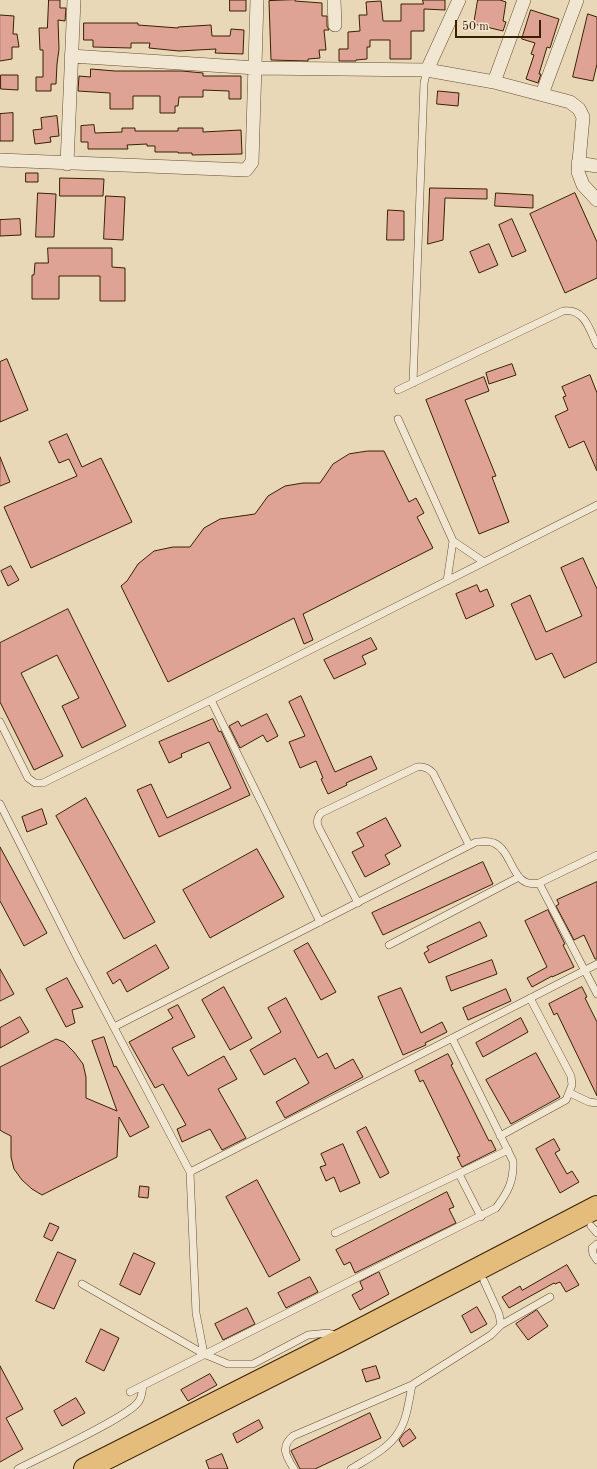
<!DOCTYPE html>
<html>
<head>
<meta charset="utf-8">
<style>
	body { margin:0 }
	#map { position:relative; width:597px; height:1469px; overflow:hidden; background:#e9d8b8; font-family:"Old Standard TT",serif }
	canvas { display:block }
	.scale { position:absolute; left:455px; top:20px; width:86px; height:18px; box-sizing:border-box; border:2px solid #392001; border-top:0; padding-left:5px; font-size:12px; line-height:14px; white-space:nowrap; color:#392001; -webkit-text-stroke:3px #f1e6d1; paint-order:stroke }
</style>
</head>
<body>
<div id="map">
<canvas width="597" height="1469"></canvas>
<div class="scale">50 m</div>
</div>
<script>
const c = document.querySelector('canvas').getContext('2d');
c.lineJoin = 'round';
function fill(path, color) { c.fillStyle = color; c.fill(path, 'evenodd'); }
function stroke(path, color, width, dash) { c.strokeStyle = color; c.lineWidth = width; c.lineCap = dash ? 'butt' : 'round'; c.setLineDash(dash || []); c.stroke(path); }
const building = new Path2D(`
	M49,0H60V8H66L65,21L58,20L59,49L57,64L56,84H51V91H36V77H43V50H40L39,28H47Z
	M230,0H246V11H230Z
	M295,0V1L322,3V16H327V26L329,30H324L326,50H319L320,58L308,59V61L271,60L269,1Z
	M423,0H445V10L424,9V31H411V59H390V40H370V47H367V59L356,60V61H339V49H348V32L360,31L359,15H367L366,2L381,1L383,21H401V4H423Z
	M478,0H500L506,2L503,21L506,22L503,31L474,24Z
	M531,10L559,19L550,48L547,47L539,74H541L538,83L526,79L534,55L531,54L535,43L522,39Z
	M588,14L597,17V64L593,81L573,77Z
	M0,15L14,16L13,34H17L19,47H12V59L0,61Z
	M84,23H138V25L178,28V27L211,25L212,36H230L231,29L244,30L243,54L215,53L216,49L179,51L149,48L150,43H131V48L93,47V40H84Z
	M91,69L115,71H182L203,73V76H241V99H229V91L203,90V97H179L178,106H175V113H160V96H133V109H110V93L78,91L79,76L90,77Z
	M1,75H18V90L1,89Z
	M438,91L459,93L458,106L437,104Z
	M13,113V141H0V114Z
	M57,116L59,136L50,137L51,142L35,144L33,130L42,129L41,118Z
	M94,125L95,133L122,132V128H135V131H178V128H203V132L241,130L242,154L192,155V153H178V152H155V146H147V144L127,145L128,149H88V142H81V126Z
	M26,173H38V182H26Z
	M60,178L104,179L103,196H60Z
	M430,188L487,189V199L445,198L443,240L428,244Z
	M38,193L56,194L54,237H36Z
	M496,193L533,195V208L495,206Z
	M575,193L597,242V278L565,293L530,214Z
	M106,196L125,197L123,240L104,239Z
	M388,210L404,211V240H387Z
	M20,219L21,235L0,236V220Z
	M512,219L526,251L512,257L499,225Z
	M489,244L498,265L479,273L470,252Z
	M48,248H112V267L125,268V301H100V276H59V299H32V275H34L35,263H48Z
	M7,359L28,410L0,422V362Z
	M512,364L516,375L489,384L486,373Z
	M590,375L597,393V471L584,441L569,448L555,416L568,410L563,397L566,396L562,387Z
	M484,377L489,391L465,400L496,476L492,477L509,522L479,534L426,400Z
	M67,434L82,467L101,458L132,522L31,568L4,507L77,476L69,459L59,463L49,442Z
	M368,451H384L409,502L416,498L424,513L417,517L433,548L303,614L313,640L304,644L294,618L168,682L121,586L127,581L138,564L154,551L173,547H190L204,528L220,519L255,514L268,496L285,486L303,483H320L333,464L349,454Z
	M0,457L10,482L0,486Z
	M583,558L597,589V662L564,678L552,653L536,660L511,604L530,595L546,632L582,616L561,568Z
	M11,566L19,580L8,586L1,571Z
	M477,585L480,592L487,589L494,606L466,619L456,594Z
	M68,609L126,726L82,748L62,706L79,698L57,655L21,673L63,756L34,770L0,702V643Z
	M371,638L377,649L362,656L366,664L334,679L324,660Z
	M301,696L335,772L371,756L377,769L346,783L347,785L328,794L321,779L323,778L316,761L300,768L289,742L305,736L289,702Z
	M267,714L278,736L267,742L263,735L240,748L229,726L238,721L241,726Z
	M213,719L219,732L221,731L231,753L250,795L159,837L137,790L151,784L167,818L231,788L209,742L181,754L182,757L169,763L159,742Z
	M86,798L155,922L124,939L56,816Z
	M42,809L47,824L27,832L22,817Z
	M386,818L401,846L385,855L390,864L365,877L352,852L364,846L357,833Z
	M0,847L47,933L24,946L0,901Z
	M257,849L284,897L210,938L183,890Z
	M483,862L493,884L383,935L372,913Z
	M597,882V959H595L584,935L574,940L556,906L559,904L557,900Z
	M548,910L565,944L563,945L574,967L552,977V976L532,987L527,978L547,967L525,921Z
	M480,922L487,936L429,963L424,953L429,950L427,947Z
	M308,943L336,992L321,1000L294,951Z
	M156,945L169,968L127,992L120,979L113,984L107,973Z
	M492,960L497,974L451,991L446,977Z
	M0,969L14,994L0,1001Z
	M67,978L83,1007L72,1010L75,1023L66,1027L46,989Z
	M224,987L252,1038L230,1050L202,1000Z
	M582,987L587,997L585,998L597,1022V1096L557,1013L554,1015L549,1004Z
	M401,988L421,1033L442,1022L447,1032L425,1043L426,1045L403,1055L378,997Z
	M506,989L511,1001L468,1020L463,1008Z
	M286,998L318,1058L327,1053L335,1069L353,1059L363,1077L285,1118L276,1102L309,1083L295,1058L264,1075L250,1050L281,1032L268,1008Z
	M178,1005L195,1037L172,1048L188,1076L224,1056L237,1079L218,1089L246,1138L222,1150L210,1129L182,1142L177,1129L186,1125L163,1084L155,1088L129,1042L173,1018L168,1010Z
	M20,1017L29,1032L0,1048V1028Z
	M521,1018L528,1032L483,1057L476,1043Z
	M104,1037L114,1067L116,1066L149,1127L130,1137L119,1117L117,1157L42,1195L32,1189L22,1180L14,1169L11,1157V1136L3,1132L0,1130V1067L56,1039L64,1042L74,1052L83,1064L86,1077V1098L117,1111L92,1041Z
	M536,1053L560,1097L511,1124L486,1080Z
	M448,1054L453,1064L451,1065L489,1141L491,1140L496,1150L462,1167L457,1157L460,1156L423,1080L420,1082L415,1071Z
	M366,1127L389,1173L380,1178L357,1132Z
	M554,1139L560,1150L555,1153L567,1174L572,1171L579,1182L560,1193L536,1149Z
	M343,1144L360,1183L340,1192L334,1177L326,1181L320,1167L326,1165L321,1154Z
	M257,1180L300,1260L269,1277L226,1197Z
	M140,1186L149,1187L148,1198L139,1197Z
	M447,1192L454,1207L449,1209L456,1223L355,1273L350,1262L344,1265L336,1250Z
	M50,1223L59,1227L52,1241L44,1237Z
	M58,1252L76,1260L54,1309L36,1301Z
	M134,1253L155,1263L140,1295L120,1285Z
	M567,1265L579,1285L566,1292L560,1282L555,1284L554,1283L509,1308L502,1297L520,1286L522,1290Z
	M379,1272L389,1294L360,1310L352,1295L363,1289L360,1282Z
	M310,1277L318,1292L286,1308L278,1293Z
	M477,1307L487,1324L471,1333L462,1316Z
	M247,1308L255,1324L223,1340L215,1324Z
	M537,1310L548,1326L528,1340L516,1324Z
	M101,1329L119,1338L104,1371L86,1362Z
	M0,1366L23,1409L6,1418L23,1449L0,1462Z
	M376,1366L380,1378L366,1382L362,1370Z
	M210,1374L217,1385L188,1401L181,1390Z
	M76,1398L85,1413L62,1426L54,1411Z
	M370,1413L381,1438L315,1469H300L291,1451Z
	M259,1420L263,1428L237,1443L233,1434Z
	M410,1429L416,1438L403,1447L399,1440L404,1433Z
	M222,1454L228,1469H209L206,1461Z`);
fill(building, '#dfa395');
stroke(building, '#392001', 1);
const service = new Path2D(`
	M413,383L424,83L427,70
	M398,390L563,311C585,308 589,329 597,345
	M398,419L453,541L484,562
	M447,581L453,541
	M211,700L320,922
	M0,722L28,778L35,783H43L211,700L597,505
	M0,804L78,959L190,1172L196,1313L204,1354
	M539,883L597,994
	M358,903L319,828C316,822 317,818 321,813L417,767C424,766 428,768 433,773L469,845
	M389,945L519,877
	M114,1027L476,842C482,842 488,840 494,843C514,852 511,889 539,883L597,855
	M570,1093L589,1102L597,1103
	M500,1136L566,1100L572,1085L571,1076L530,998
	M190,1172L597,964
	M459,1174L481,1217
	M591,1226L597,1233
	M335,1233L508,1150
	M597,1244L592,1248L593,1254L597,1260
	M82,1284L204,1354L228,1364H253L308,1335L328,1333L338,1336
	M501,1325L550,1297
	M130,1392L496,1208C508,1192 514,1181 513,1161L452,1038
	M18,1469C39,1458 131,1416 139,1401C142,1397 142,1390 143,1386
	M294,1469C286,1456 280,1447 293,1436L412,1385L491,1335L501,1325L499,1314L484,1281
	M351,1469C367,1459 388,1449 398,1433C407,1420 409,1400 412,1385`);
const minor = new Path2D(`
	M334,0L335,25
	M71,56L256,68L427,70L494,82L570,102L579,109L583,117L578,172L583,185L597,200
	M427,70L459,0
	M494,82L524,0
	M542,94L577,0
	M0,160L246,170L252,162L257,0
	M578,163L597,166
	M67,164L74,0`);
const trunk = new Path2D(`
	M85,1469L343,1339L597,1207`);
stroke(service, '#654e2f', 8);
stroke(minor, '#654e2f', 14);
stroke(trunk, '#392001', 24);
stroke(service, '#f1e6d1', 7);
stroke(minor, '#f1e6d1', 13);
stroke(trunk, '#e4bc7c', 22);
</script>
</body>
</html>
